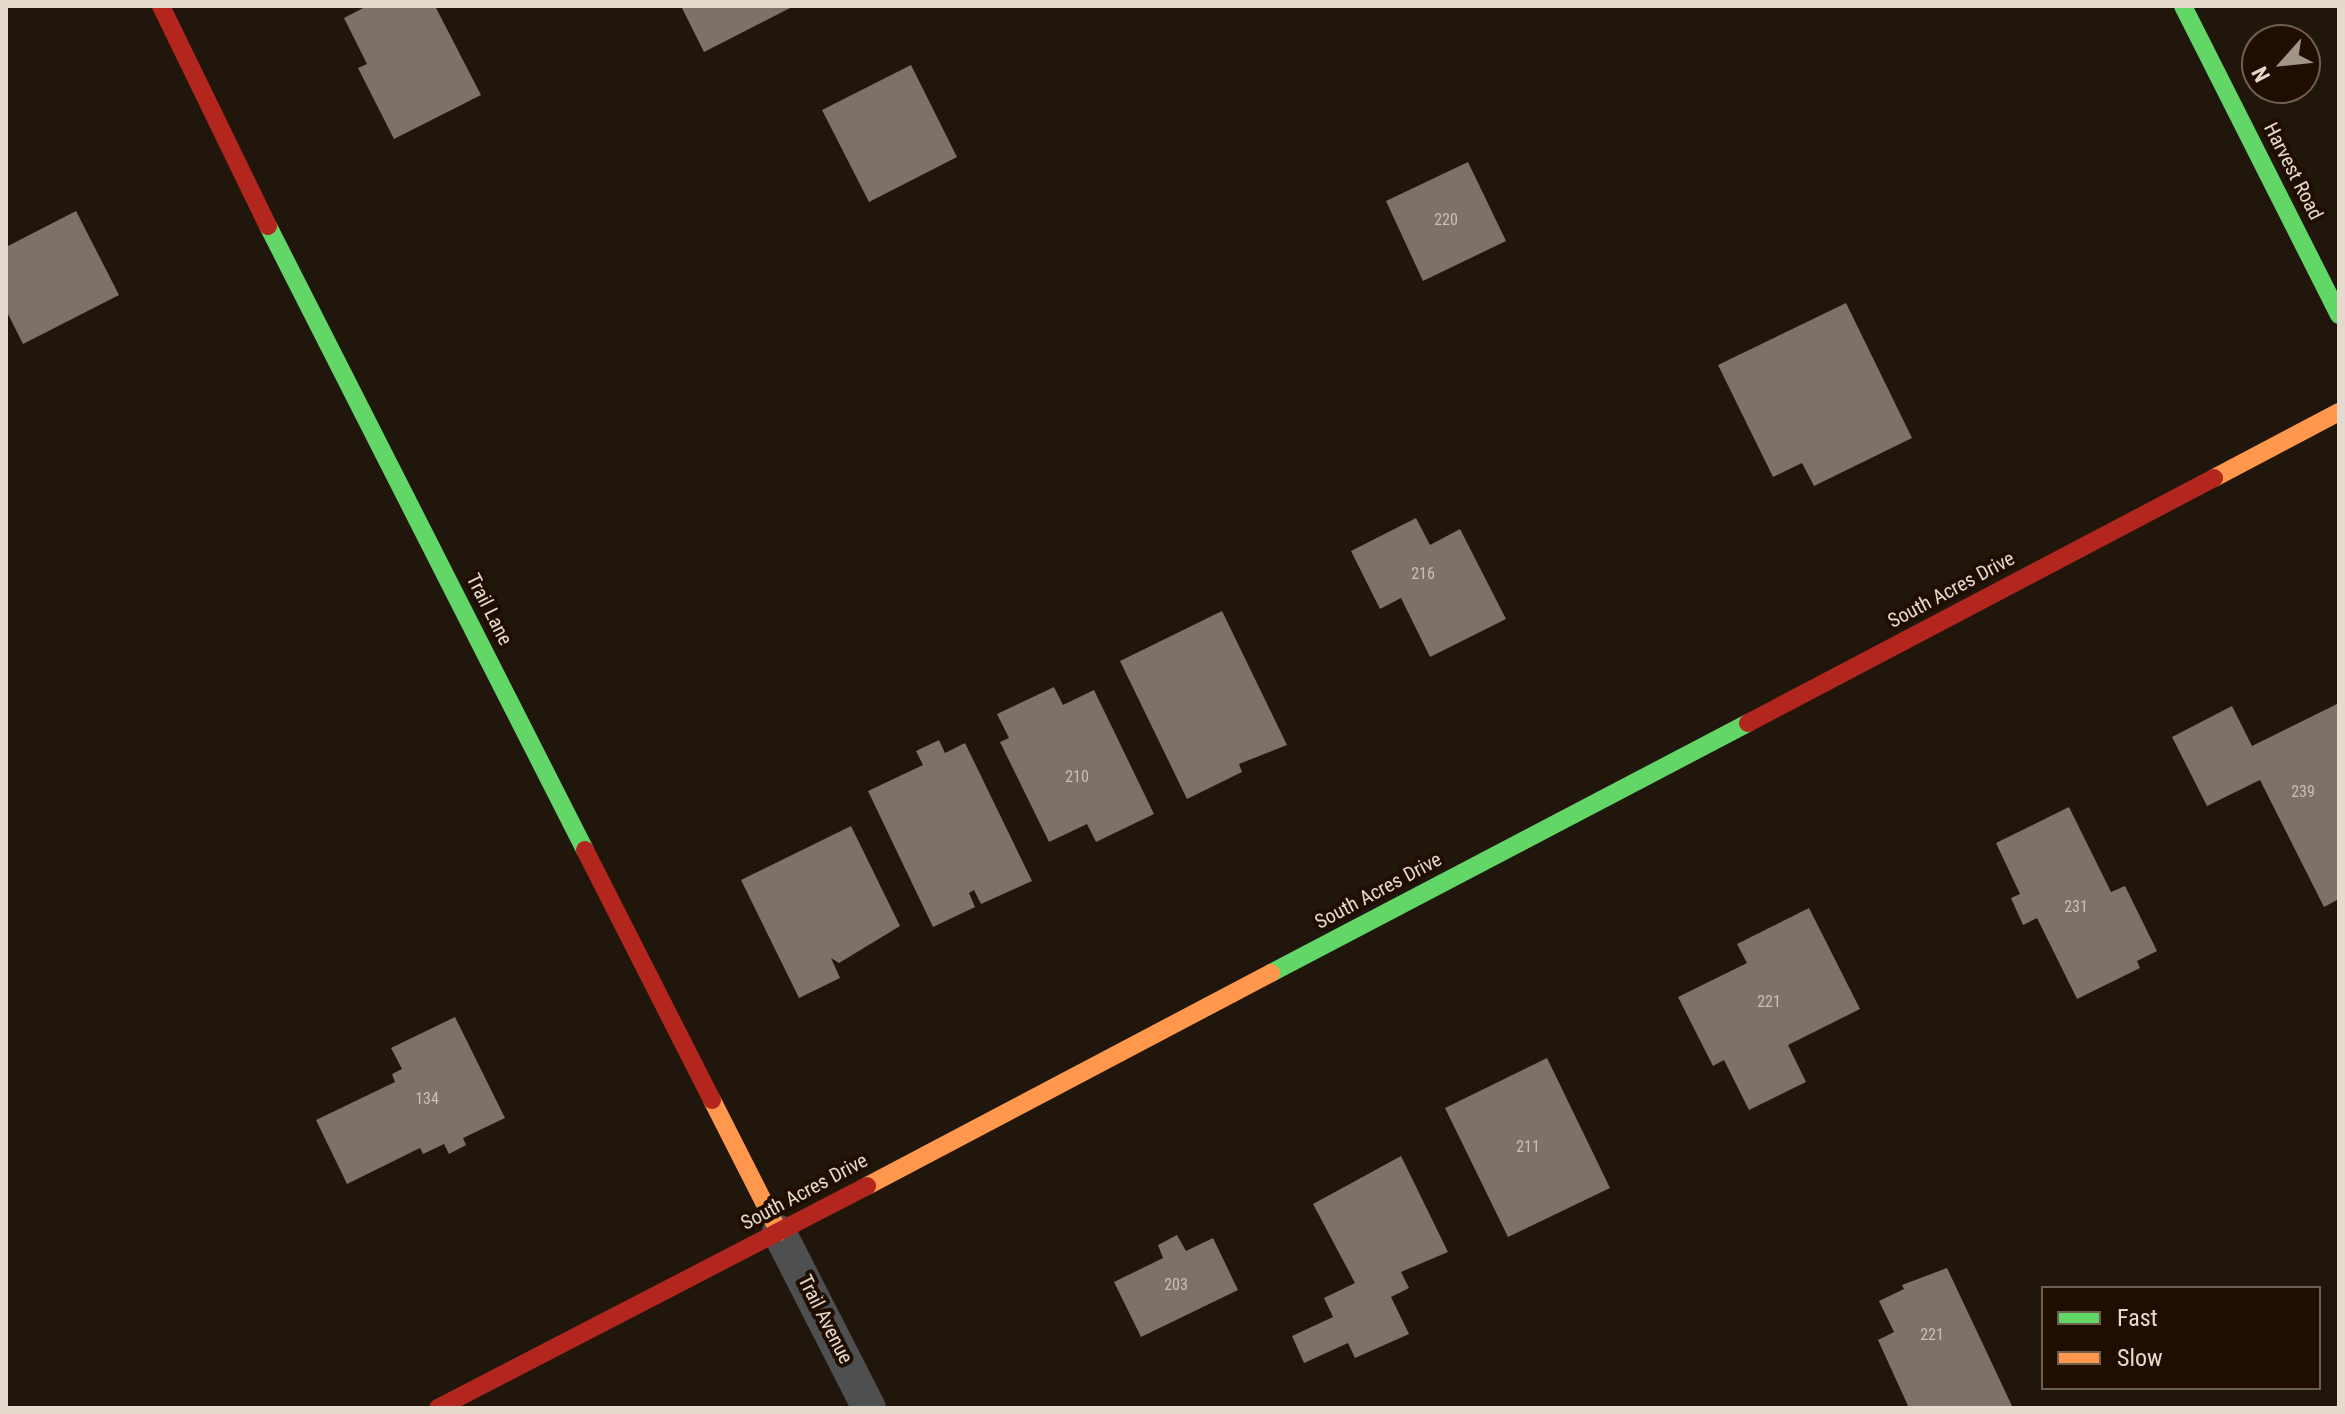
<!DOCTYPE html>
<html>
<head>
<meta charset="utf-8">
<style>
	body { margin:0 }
	#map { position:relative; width:2345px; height:1414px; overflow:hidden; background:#21160b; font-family:"Roboto Condensed",sans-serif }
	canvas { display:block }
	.frame { position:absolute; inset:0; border:8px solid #e6d9cd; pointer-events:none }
	.legend { position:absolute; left:2041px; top:1286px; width:280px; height:104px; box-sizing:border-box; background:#1f0e00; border:2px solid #6f5f52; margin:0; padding:10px 14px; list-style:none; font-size:24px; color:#e6d9cd }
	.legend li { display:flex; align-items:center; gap:16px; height:40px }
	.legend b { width:40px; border:2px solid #6f5f52 }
	.north { position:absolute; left:2241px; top:24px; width:80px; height:80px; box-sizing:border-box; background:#1f0e00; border:2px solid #6f5f52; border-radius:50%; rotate:243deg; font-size:22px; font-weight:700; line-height:32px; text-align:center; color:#e6d9cd }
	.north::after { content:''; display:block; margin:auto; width:28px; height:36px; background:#a19589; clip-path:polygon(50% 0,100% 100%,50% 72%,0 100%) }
</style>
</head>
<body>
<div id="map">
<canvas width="2345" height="1414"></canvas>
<div class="frame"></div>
<ul class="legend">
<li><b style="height:10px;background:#63d668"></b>Fast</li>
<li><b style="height:10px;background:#ff974d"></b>Slow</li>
</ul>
<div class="north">N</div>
</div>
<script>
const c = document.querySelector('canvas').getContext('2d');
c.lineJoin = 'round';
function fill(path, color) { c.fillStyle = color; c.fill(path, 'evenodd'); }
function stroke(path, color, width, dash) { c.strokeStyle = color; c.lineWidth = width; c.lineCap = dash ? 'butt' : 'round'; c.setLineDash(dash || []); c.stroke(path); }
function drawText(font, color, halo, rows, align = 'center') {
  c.font = font + ' "Roboto Condensed",sans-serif'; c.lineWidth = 8; c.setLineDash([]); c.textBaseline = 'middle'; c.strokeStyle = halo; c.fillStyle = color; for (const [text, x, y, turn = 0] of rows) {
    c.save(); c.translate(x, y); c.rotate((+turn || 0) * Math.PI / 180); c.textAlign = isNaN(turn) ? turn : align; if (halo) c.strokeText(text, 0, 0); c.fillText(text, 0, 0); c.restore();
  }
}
fill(new Path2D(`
	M367,6H435L481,95L394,139L358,68L367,64L344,18Z
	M681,6H794L704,52Z
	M911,65L957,157L869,202L822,110Z
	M1468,162L1506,241L1423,281L1386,201Z
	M76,211L119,295L23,344L6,310V247Z
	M1846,303L1912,438L1814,486L1802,463L1773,477L1718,365Z
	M1416,518L1430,545L1460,529L1506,619L1430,657L1401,598L1380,609L1351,551Z
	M1222,611L1287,745L1239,764L1242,772L1187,799L1120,661Z
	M1054,687L1063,705L1094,690L1154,814L1096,842L1087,824L1049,842L1000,742L1009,738L997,714Z
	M2337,704L2339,899L2324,907L2260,780L2207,806L2172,737L2232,706L2252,746Z
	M939,740L945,753L965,743L1032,881L981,904L974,890L969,893L975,907L933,927L868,791L923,765L916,751Z
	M2069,807L2111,892L2125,886L2157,951L2137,961L2140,968L2077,999L2037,918L2023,925L2011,898L2020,894L1996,843Z
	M851,826L900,926L839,963L831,958L840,978L799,998L741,880Z
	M1809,908L1860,1009L1788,1045L1806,1082L1749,1110L1724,1060L1713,1066L1678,997L1747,963L1737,944Z
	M455,1017L505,1118L463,1138L466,1145L449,1154L444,1144L423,1154L420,1148L347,1184L316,1120L395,1082L392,1074L402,1069L391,1048Z
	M1547,1058L1610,1188L1508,1237L1445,1108Z
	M1401,1156L1448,1252L1401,1272L1409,1288L1391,1297L1409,1334L1355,1358L1348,1343L1304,1363L1292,1336L1333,1317L1324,1298L1355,1283L1313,1204Z
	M1177,1235L1186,1251L1213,1238L1238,1290L1141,1337L1114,1282L1163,1258L1158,1245Z
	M1947,1268L2013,1408H1909L1878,1340L1894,1332L1879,1301L1904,1289L1902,1285Z`), '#7c7268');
stroke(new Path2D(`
	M779,1232L869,1408`), '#4e4f50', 34);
stroke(new Path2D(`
	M2183,6L2339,315
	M268,226L585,850
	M1271,973L1748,723`), '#63d668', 18);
stroke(new Path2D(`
	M2214,478L2339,412
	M712,1100L779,1232
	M867,1186L1271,973`), '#ff974d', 18);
stroke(new Path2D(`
	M161,6L268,226
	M1748,723L2214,478
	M585,850L712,1100
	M438,1408L867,1186`), '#b3261e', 18);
drawText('16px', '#ccbfb4', null, [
	["220",1446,221],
	["216",1423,575],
	["210",1077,778],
	["239",2303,793],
	["231",2076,908],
	["221",1769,1003],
	["134",427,1100],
	["211",1528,1148],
	["203",1176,1286],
	["221",1932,1336]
]);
drawText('20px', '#e6d9cd', '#1f0e00', [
	["Harvest Road",2292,172,63],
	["South Acres Drive",1952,591,-28],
	["Trail Lane",488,610,63],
	["South Acres Drive",1379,892,-28],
	["South Acres Drive",805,1193,-28],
	["Trail Avenue",824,1320,63]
]);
</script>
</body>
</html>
